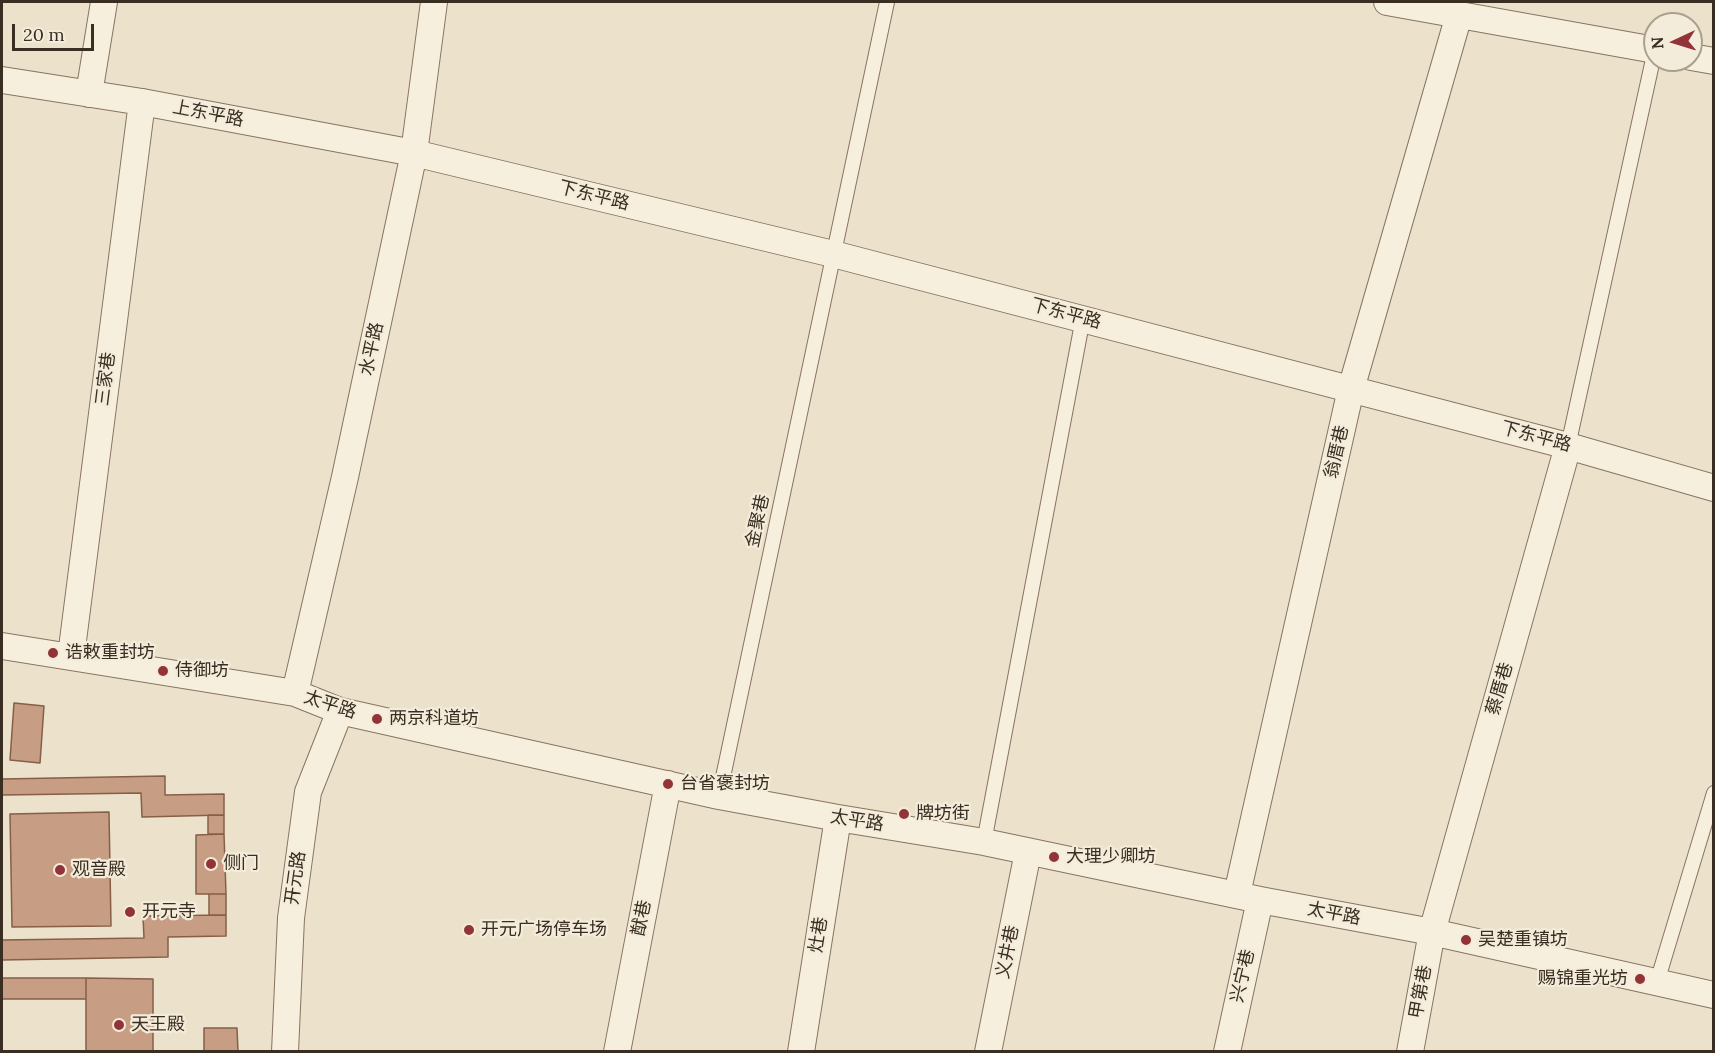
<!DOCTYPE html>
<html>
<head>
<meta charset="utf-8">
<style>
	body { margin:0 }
	#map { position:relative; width:1715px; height:1053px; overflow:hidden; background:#ece1cb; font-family:Lora,serif }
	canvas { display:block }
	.frame { position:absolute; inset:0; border:3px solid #3a2d22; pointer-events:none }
	.north { position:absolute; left:1643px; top:12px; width:60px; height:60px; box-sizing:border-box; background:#f4ecda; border:2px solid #aaa090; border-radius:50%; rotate:266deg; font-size:16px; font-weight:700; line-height:24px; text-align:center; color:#3a2d22 }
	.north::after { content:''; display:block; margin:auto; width:21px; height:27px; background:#923437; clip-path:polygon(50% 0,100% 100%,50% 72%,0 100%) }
	.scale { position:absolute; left:12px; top:24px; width:82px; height:27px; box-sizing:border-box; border:3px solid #3a2d22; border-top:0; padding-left:8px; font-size:18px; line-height:21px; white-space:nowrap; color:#3a2d22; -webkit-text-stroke:4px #f4ecda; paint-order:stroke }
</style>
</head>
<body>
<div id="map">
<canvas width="1715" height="1053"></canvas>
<div class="frame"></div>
<div class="north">N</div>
<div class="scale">20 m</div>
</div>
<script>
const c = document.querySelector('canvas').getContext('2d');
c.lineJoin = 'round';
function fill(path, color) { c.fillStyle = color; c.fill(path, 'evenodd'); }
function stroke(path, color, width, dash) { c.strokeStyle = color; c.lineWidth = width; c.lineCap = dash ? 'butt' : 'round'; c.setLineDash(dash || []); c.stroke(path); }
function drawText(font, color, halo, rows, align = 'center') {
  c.font = font + ' Lora,"Noto Sans SC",serif'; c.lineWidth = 4.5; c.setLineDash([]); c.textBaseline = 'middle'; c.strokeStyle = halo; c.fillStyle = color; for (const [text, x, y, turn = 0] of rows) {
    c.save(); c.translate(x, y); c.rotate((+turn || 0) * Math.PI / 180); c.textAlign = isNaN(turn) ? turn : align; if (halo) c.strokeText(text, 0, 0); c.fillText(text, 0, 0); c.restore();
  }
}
const building = new Path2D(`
	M14,703L44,706L40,763L10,760Z
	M165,776V795L224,794V815L142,817L141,793L2,795V779Z
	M109,812L111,926L12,927L10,814Z
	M208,815H224V834H208Z
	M224,834L226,894H196V835Z
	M209,894H226V915H209Z
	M226,915V936L168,937V957L2,960V940L144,938L143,916Z
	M2,978H86V999H2Z
	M86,978L153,979V1052H86Z
	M204,1028H237L238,1052H204Z`);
fill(building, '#c79e84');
stroke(building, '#855f48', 1.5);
const lane = new Path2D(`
	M1568,446L1655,50
	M719,796L887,2
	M984,842L1083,318
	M1657,982L1714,793`);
const street = new Path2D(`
	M1387,2L1655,50
	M1691,57L1714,61
	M2,80L142,102L414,153L833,254L1568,446L1714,488
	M89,94L104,2
	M2,646L295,693L340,711L719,796L838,818L984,842L1260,900L1432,932L1714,995
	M71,656L142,102
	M295,693L345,477L414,153L434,2
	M1237,894L1351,389L1459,15
	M285,1052L291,918L308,792L340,711
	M617,1052L668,784
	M801,1052L838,818
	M988,1052L1028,852
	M1227,1052L1260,900
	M1410,1052L1432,932L1568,446`);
stroke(lane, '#887460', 16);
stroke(street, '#887460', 28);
stroke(lane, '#f7efde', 14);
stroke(street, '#f7efde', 26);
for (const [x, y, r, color] of [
	[53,653,6,"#923437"],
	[163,671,6,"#923437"],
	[377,719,6,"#923437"],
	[668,784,6,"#923437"],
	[904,814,6,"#923437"],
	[1054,857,6,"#923437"],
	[211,864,6,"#923437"],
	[60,870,6,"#923437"],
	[130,912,6,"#923437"],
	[469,930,6,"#923437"],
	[1466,940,6,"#923437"],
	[1640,979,6,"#923437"],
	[119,1025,6,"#923437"]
]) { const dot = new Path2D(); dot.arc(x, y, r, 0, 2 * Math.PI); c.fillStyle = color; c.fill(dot); stroke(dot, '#f4ecda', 2); }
drawText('18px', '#3a2d22', '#f4ecda', [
	["上东平路",208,114,11],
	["下东平路",594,196,14],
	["下东平路",1066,314,15],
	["水平路",372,349,-78],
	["三家巷",106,379,-83],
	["下东平路",1536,437,15],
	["翁厝巷",1337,452,-77],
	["金聚巷",758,521,-78],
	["蔡厝巷",1500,689,-74],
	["太平路",330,705,18],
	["太平路",857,821,9],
	["开元路",296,878,-82],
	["太平路",1334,914,11],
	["猷巷",642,918,-79],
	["灶巷",819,935,-81],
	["义井巷",1008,952,-79],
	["兴宁巷",1243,976,-77],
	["甲第巷",1421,992,-80]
]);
drawText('18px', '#3a2d22', '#f4ecda', [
	["诰敕重封坊",65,653],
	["侍御坊",175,671],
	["两京科道坊",389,719],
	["台省褒封坊",680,784],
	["牌坊街",916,814],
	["大理少卿坊",1066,857],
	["侧门",223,864],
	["观音殿",72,870],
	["开元寺",142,912],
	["开元广场停车场",481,930],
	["吴楚重镇坊",1478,940],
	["赐锦重光坊",1628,979,"right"],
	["天王殿",131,1025]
], 'left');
</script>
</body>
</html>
